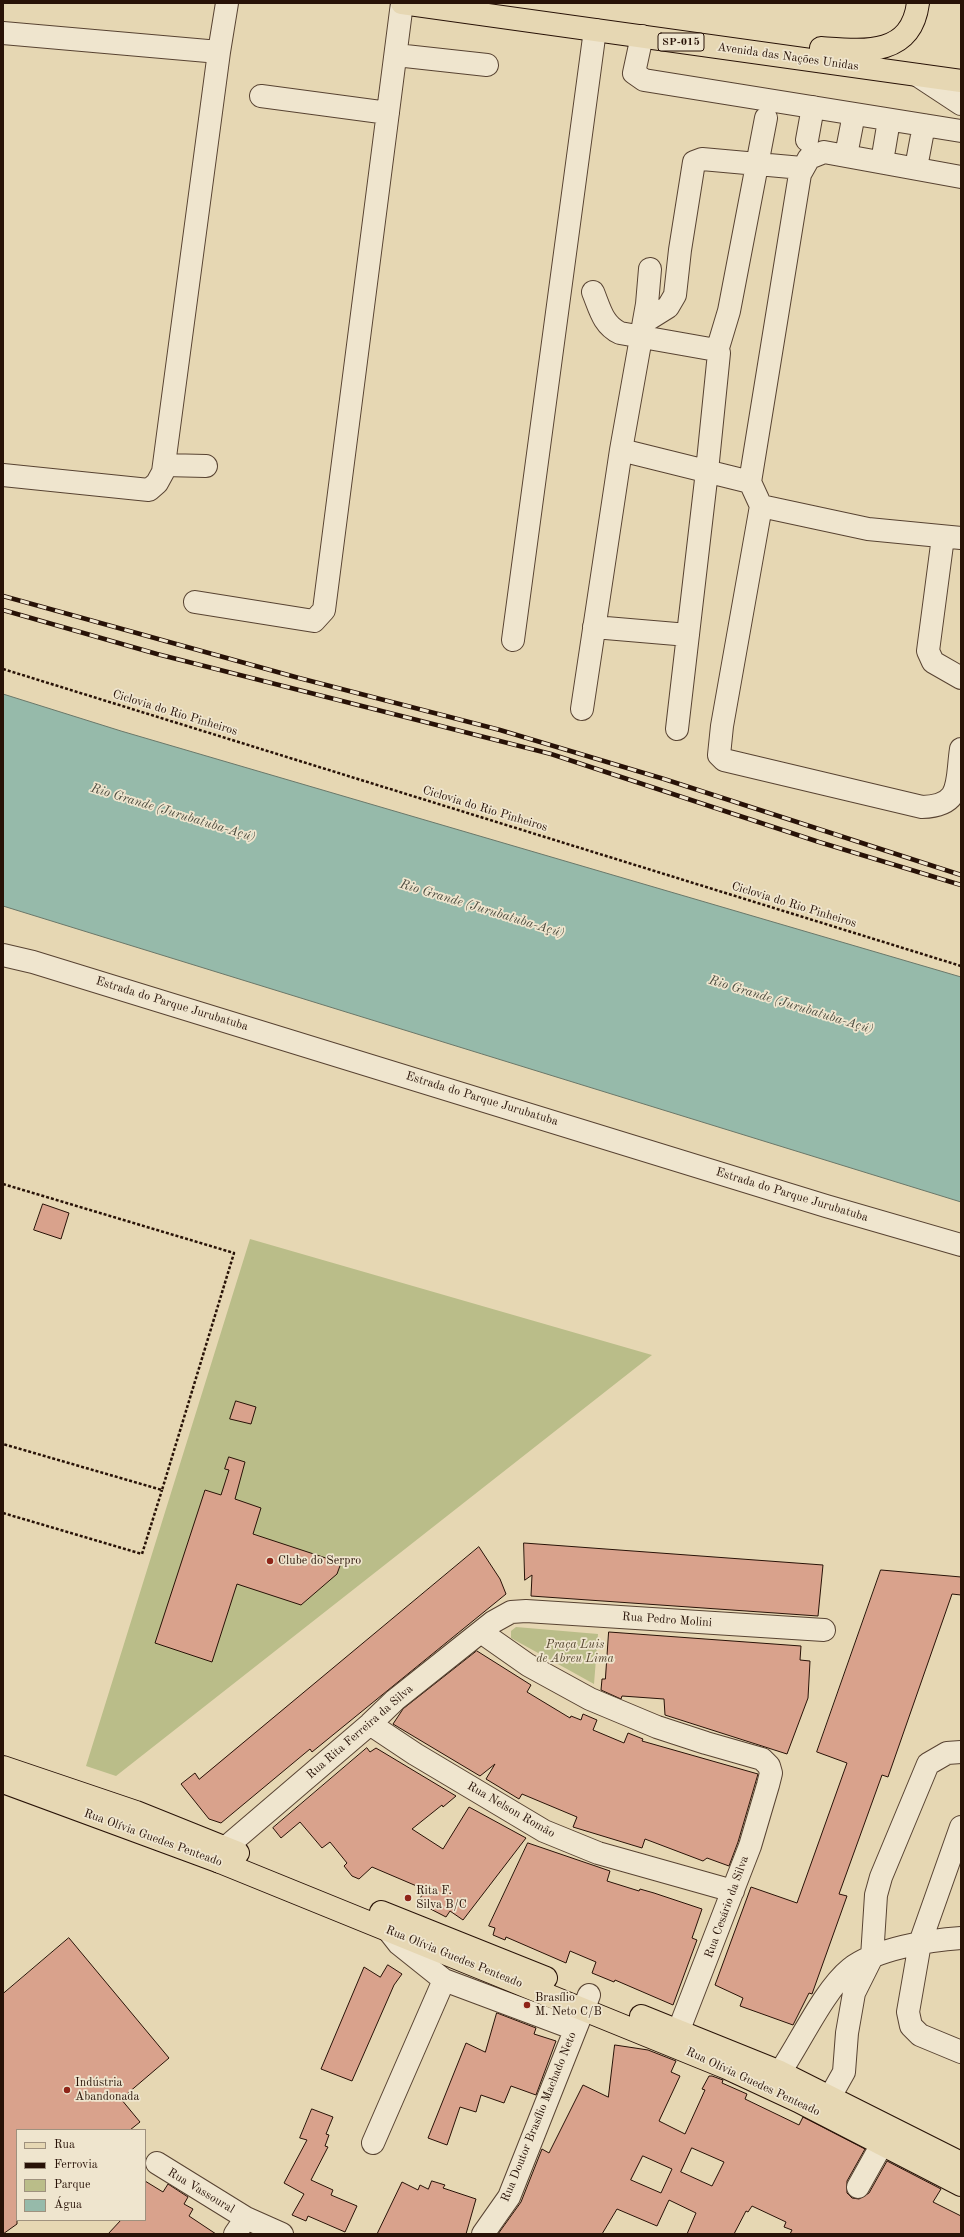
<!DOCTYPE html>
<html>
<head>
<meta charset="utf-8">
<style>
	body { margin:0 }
	#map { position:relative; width:964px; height:2237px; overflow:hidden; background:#e6d7b3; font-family:"Old Standard TT",serif }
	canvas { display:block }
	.frame { position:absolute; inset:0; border:4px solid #281207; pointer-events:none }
	.legend { position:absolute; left:16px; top:2129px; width:130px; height:92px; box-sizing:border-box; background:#efe5ce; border:1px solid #9f917e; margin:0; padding:5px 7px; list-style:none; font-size:12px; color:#281207 }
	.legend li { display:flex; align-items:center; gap:8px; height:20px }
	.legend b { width:20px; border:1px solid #9f917e }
</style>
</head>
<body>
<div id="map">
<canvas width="964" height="2237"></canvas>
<div class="frame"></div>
<ul class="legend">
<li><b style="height:5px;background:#e6d7b3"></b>Rua</li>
<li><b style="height:5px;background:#281207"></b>Ferrovia</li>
<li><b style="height:11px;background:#babd89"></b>Parque</li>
<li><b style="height:11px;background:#96baaa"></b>Água</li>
</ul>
</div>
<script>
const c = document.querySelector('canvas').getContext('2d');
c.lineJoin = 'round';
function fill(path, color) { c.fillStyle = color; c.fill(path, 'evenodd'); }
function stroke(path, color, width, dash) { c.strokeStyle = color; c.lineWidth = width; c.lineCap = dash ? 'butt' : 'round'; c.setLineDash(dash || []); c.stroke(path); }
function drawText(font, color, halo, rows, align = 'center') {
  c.font = font + ' "Old Standard TT",serif'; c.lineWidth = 3.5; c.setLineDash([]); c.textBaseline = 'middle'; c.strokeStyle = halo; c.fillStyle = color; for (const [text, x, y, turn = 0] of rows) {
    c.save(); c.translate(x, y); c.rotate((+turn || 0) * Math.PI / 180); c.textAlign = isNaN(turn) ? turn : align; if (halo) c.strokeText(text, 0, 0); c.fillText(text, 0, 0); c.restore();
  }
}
fill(new Path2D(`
	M250,1239L652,1355L116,1776L86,1766Z
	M516,1627L598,1634L594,1684L511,1638V1631Z`), '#babd89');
const water = new Path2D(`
	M3,694L121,731L961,977V1202L3,906Z`);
fill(water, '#96baaa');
stroke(water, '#6a7769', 1);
const building = new Path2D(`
	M43,1204L69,1213L61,1239L34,1230Z
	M236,1401L256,1407L251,1424L230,1419Z
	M229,1457L245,1462L235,1499L261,1508L253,1534L341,1563L337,1574L301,1605L237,1584L212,1662L155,1643L205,1490L221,1495L229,1470L225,1469Z
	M524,1543L823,1565L818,1616L531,1596L532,1575L525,1580Z
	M479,1547L500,1579L506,1594L312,1752L310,1749L221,1823L209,1819L181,1784L195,1773L199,1779Z
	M881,1570L961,1577V1595L952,1594L888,1777L882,1775L839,1894L847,1896L812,1994L809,1993L793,2025L740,2006L743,1998L715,1985L751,1887L797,1903L847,1763L817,1752Z
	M609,1632L801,1646L800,1660L810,1661L808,1698L787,1754L665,1715L664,1699L622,1696L621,1699L601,1690L602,1679H605Z
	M477,1651L531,1685L527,1692L570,1718L571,1716L581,1720L583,1714L597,1720L593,1730L624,1743L628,1733L643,1739L642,1741L758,1774L738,1842L729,1866L707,1858L703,1861L645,1839L642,1848L573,1827L577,1817L522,1794L519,1799L486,1779L495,1764L480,1776L393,1724L403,1709Z
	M367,1748L370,1752L376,1748L456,1796L443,1807L442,1805L412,1829L443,1849L469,1807L526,1838L463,1920L450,1911L446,1917L417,1902L426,1890L372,1867L359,1879L352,1876L344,1866L347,1863L330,1842L322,1848L300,1822L281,1838L273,1828Z
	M528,1843L610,1871L607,1881L639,1891L640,1889L654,1893L702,1909L692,1938L697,1940L673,2005L615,1980L614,1982L592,1973L596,1962L570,1951L566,1963L506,1937L505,1940L493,1935L495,1928L489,1926Z
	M69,1938L169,2058L121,2099L140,2122L130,2130H17V2224L3,2234V1994Z
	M388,1965L402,1974L394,1985L352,2081L321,2069L364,1967L380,1977Z
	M497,2013L536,2028L534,2034L556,2041L536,2095L511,2086L504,2103L481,2095L476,2112L460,2107L447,2145L428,2138L466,2043L485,2052Z
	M615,2045L648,2050L676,2061L671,2072L680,2076L659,2121L685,2134L705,2090L702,2089L709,2076H712L723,2080L722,2083L747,2094L745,2099L799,2125L803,2117L865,2149L847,2181V2193L852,2198L859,2199L869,2193L887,2161L941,2189L933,2202L961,2216V2234H790L792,2230L784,2227L786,2222L752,2206L748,2212L746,2211L734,2234H687L696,2213L669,2200L657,2226L617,2209L602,2234H498L521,2202L542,2149L549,2153L583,2085L608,2097ZM692,2148L724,2162L712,2186L681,2172ZM643,2156L672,2169L661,2193L631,2180Z
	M312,2109L333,2117L326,2134L329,2135L325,2146L328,2147L311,2180L333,2190L331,2195L357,2206L345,2232L308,2216L306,2221L292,2215L304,2194L284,2183L307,2140L300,2138Z
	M145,2181L163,2192L168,2184L188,2197L184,2204L193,2209L189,2216L216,2234H108L121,2220H145Z
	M432,2181L445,2185L443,2188L476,2199L466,2234H377L402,2182L418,2190L420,2185L428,2189Z`);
fill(building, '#d9a28c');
stroke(building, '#281207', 1);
const minor = new Path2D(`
	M3,33L219,52L227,3
	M642,36L634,73L644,80L961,131
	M396,55L487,65
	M917,75L961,104
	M261,96L388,113
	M807,140L813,107
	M848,145L854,114
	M884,150L889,120
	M918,157L924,125
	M961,177L824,152L809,158L800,174L750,482L761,506L868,529L961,538
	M650,269L647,304L621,450L750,482
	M593,292C600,309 603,325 620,333L716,350L719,353L707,471L677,729
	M644,322L668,307L675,295L680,250L694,162L702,159L802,168
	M717,351L729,311L766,118
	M164,465L206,466
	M3,475L149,490L157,483L163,472L219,52
	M761,506L722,726L719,755L724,760L922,807C963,806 956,782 961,749
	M943,537L928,651L933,662L961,678
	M195,602L314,621L324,610L402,3
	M594,627L688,635
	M513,640L595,30
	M582,709L621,450
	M3,955L33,962L826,1206L961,1245
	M481,1632L528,1665L590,1699L657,1727L706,1743L762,1759L769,1766L771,1773L768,1785L750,1846L673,2045
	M370,1724L415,1754L544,1831L598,1853L733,1891
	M961,1827L920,1943L908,2012L911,2026L920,2035L961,2052
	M220,1862L225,1848L370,1724L395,1700L493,1622L511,1612L526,1611L824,1630
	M388,1930L399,1944L444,1980L575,2029
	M780,2072C800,2043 824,1990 850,1969C875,1949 930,1940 961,1938
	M830,2097L844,2072L847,2033L854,1993L872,1957L876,1895L881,1877L928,1764L947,1753L961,1752
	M373,2143L444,1980
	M157,2163L246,2218
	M858,2187L882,2144
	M235,2234L246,2218L282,2234
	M483,2234L509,2197L589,1995`);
const major = new Path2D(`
	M3,1767L136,1812L238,1853
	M3,1782L220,1862L727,2068L798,2101L961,2185
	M381,1912L546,1978
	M641,2016L780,2072L961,2163`);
const highway = new Path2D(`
	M402,3L961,81
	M821,48C863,51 911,57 918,3`);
stroke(minor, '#584332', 24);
stroke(major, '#281207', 24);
stroke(highway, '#281207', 24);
stroke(new Path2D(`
	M3,669L961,966
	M3,1184L234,1253L162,1490L3,1444
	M3,1513L142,1554L162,1490`), '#281207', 2.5, [3, 2]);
stroke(minor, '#efe5ce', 22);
stroke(major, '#e6d7b3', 22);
stroke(highway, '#e6d7b3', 22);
const rail = new Path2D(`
	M3,596L299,678L500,730L664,779L961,875
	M3,610L157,654L551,754L819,842L961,885`);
stroke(rail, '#281207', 4.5);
stroke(rail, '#efe5ce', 3, [9]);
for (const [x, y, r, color] of [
	[270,1561,4,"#8f2418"],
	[408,1898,4,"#8f2418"],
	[527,2005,4,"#8f2418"],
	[67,2090,4,"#8f2418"]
]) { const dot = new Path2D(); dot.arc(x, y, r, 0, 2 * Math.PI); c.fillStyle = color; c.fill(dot); stroke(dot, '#efe5ce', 1.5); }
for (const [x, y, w] of [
	[681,42,46]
]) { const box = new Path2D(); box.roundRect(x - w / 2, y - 9, w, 18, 3); c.fillStyle = '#efe5ce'; c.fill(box); stroke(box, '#281207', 1); }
drawText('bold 11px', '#281207', null, [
	["SP-015",681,42]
]);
drawText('12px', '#281207', '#efe5ce', [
	["Avenida das Nações Unidas",788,57,8],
	["Ciclovia do Rio Pinheiros",175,713,17],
	["Ciclovia do Rio Pinheiros",485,809,17],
	["Ciclovia do Rio Pinheiros",794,905,17],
	["Estrada do Parque Jurubatuba",172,1004,17],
	["Estrada do Parque Jurubatuba",482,1099,17],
	["Estrada do Parque Jurubatuba",792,1195,17],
	["Rua Pedro Molini",667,1620,4],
	["Rua Rita Ferreira da Silva",360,1732,-41],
	["Rua Nelson Romão",511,1810,30],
	["Rua Olívia Guedes Penteado",153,1838,20],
	["Rua Cesário da Silva",727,1907,-70],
	["Rua Olívia Guedes Penteado",454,1957,22],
	["Rua Olívia Guedes Penteado",753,2082,25],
	["Rua Doutor Brasílio Machado Neto",539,2117,-68],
	["Rua Vassoural",201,2191,31]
]);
drawText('12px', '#281207', '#efe5ce', [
	["Clube do Serpro",278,1561],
	["Rita F.",416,1891],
	["Silva B/C",416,1905],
	["Brasílio",535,1998],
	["M. Neto C/B",535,2012],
	["Indústria",75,2083],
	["Abandonada",75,2097]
], 'left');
drawText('italic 12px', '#54452e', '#efe5ce', [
	["Praça Luis",575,1645],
	["de Abreu Lima",575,1659]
]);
drawText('italic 13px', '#4e4d40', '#efe5ce', [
	["Rio Grande (Jurubatuba-Açú)",173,813,17],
	["Rio Grande (Jurubatuba-Açú)",482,909,17],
	["Rio Grande (Jurubatuba-Açú)",791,1005,17]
]);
</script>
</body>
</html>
